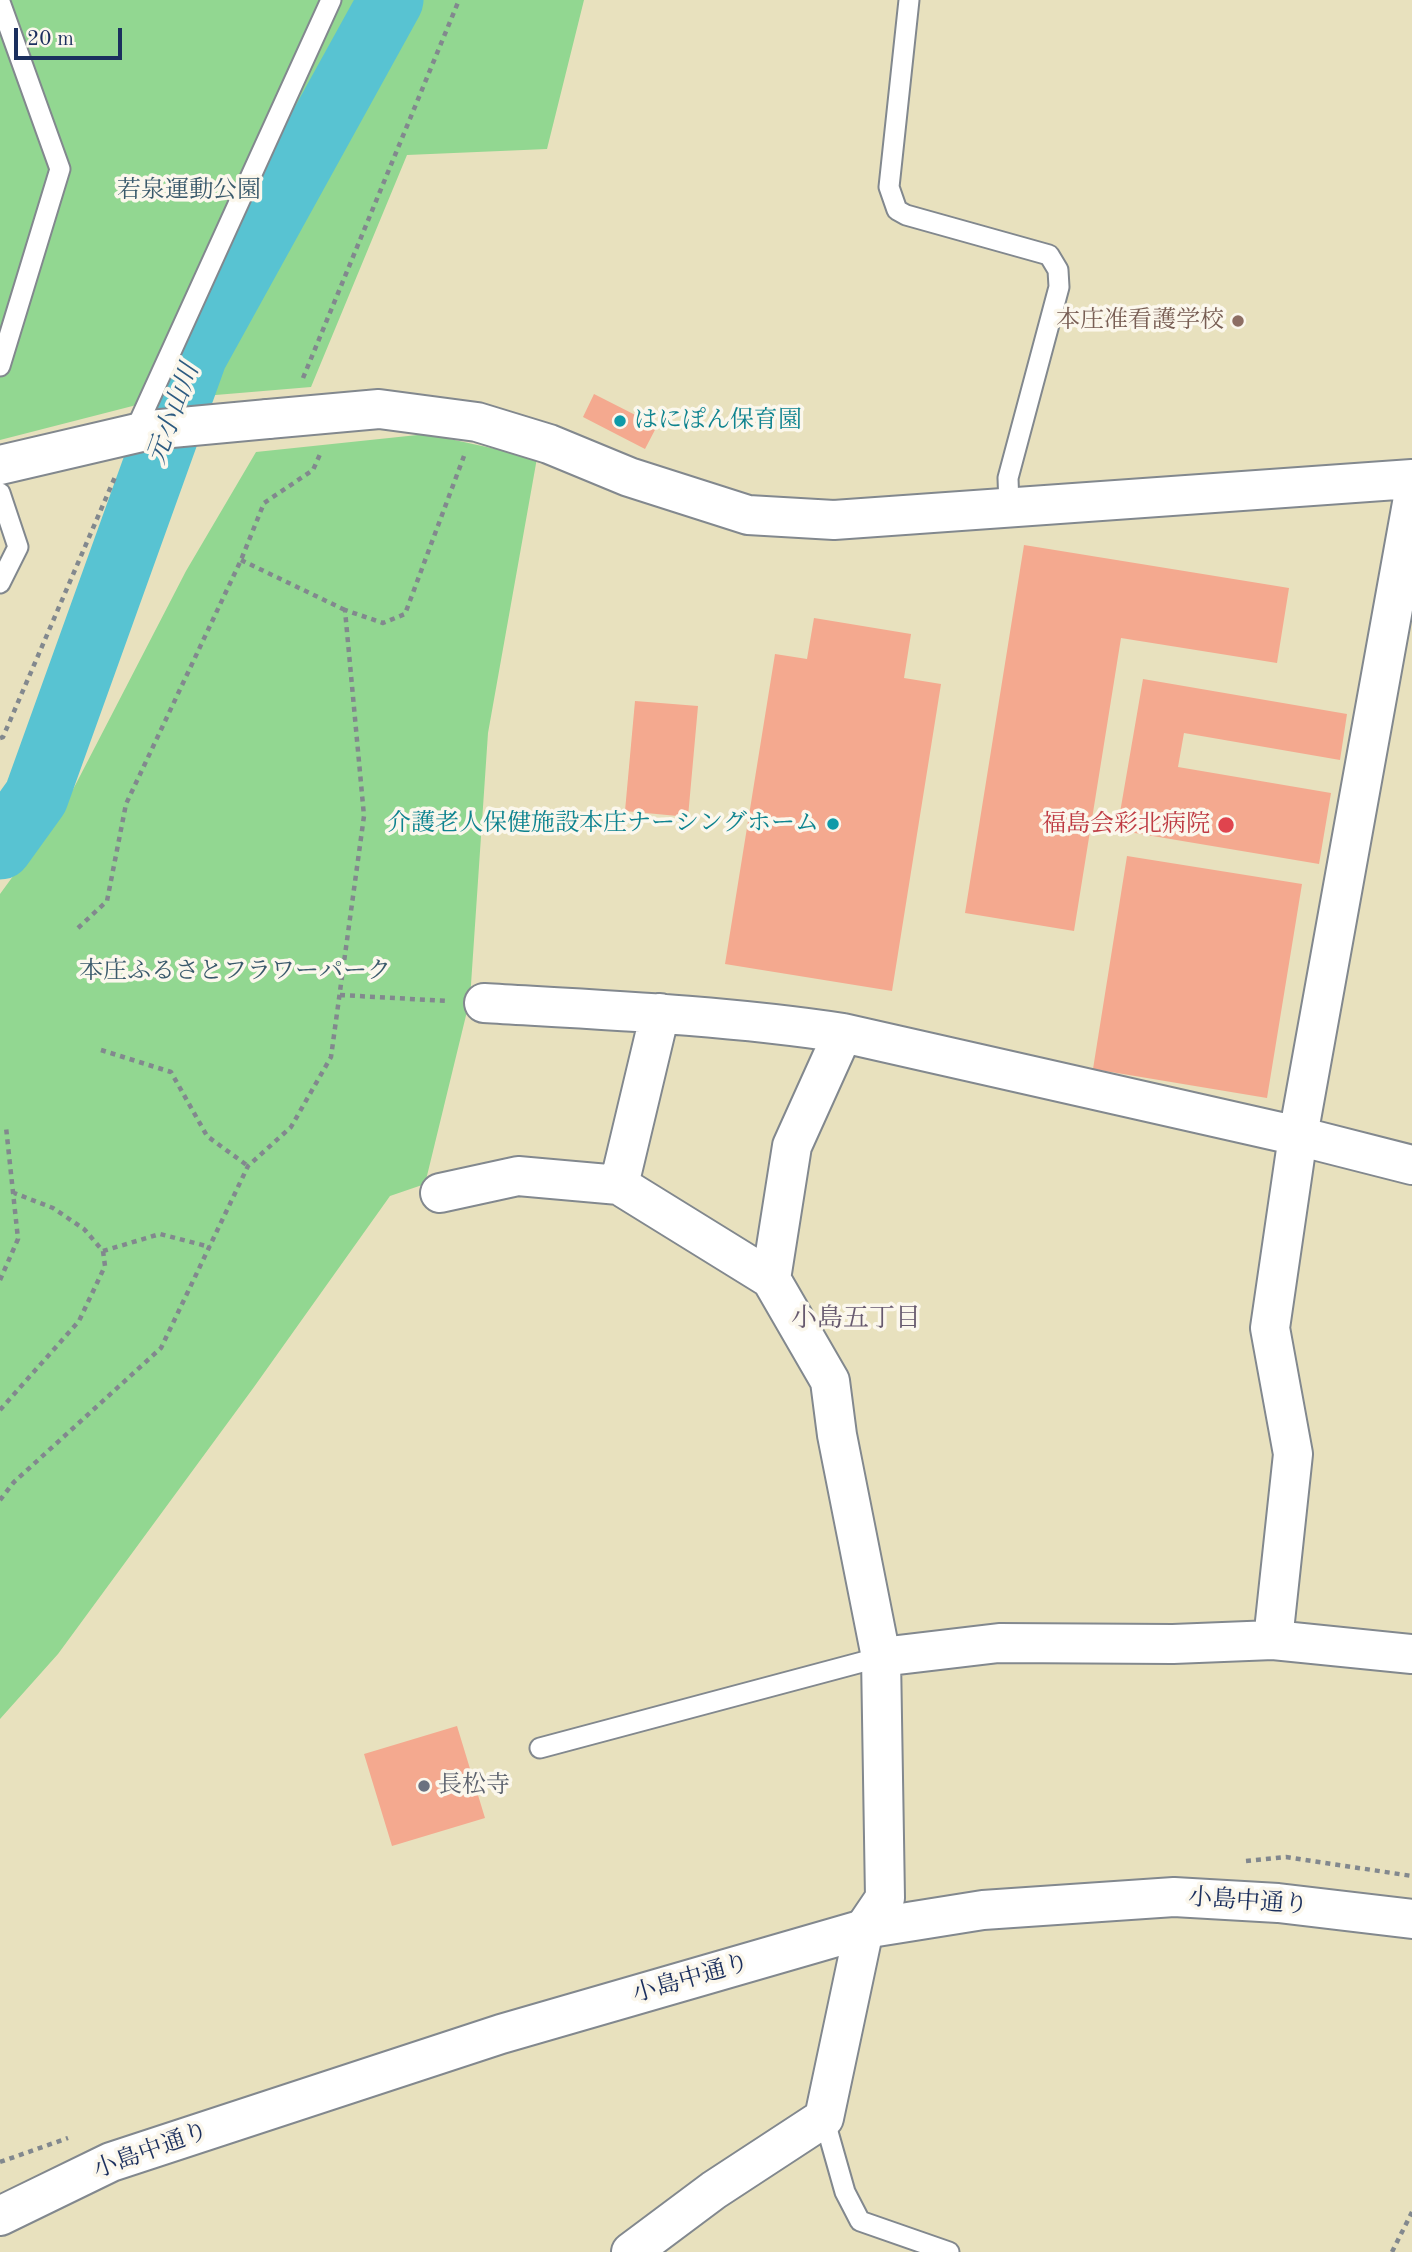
<!DOCTYPE html>
<html>
<head>
<meta charset="utf-8">
<style>
	body { margin:0 }
	#map { position:relative; width:1412px; height:2252px; overflow:hidden; background:#e8e1be; font-family:"Old Standard TT",serif }
	canvas { display:block }
	.scale { position:absolute; left:14px; top:28px; width:108px; height:32px; box-sizing:border-box; border:4px solid #1b2f5e; border-top:0; padding-left:9px; font-size:21px; line-height:24px; white-space:nowrap; color:#1b2f5e; -webkit-text-stroke:5px #fbf7ec; paint-order:stroke }
</style>
</head>
<body>
<div id="map">
<canvas width="1412" height="2252"></canvas>
<div class="scale">20 m</div>
</div>
<script>
const c = document.querySelector('canvas').getContext('2d');
c.lineJoin = 'round';
function fill(path, color) { c.fillStyle = color; c.fill(path, 'evenodd'); }
function stroke(path, color, width, dash) { c.strokeStyle = color; c.lineWidth = width; c.lineCap = dash ? 'butt' : 'round'; c.setLineDash(dash || []); c.stroke(path); }
function drawText(font, color, halo, rows, align = 'center') {
  c.font = font + ' "Old Standard TT","Noto Serif JP",serif'; c.lineWidth = 7; c.setLineDash([]); c.textBaseline = 'middle'; c.strokeStyle = halo; c.fillStyle = color; for (const [text, x, y, turn = 0] of rows) {
    c.save(); c.translate(x, y); c.rotate((+turn || 0) * Math.PI / 180); c.textAlign = isNaN(turn) ? turn : align; if (halo) c.strokeText(text, 0, 0); c.fillText(text, 0, 0); c.restore();
  }
}
fill(new Path2D(`
	M0,0H584L547,149L407,155L311,387L156,400L0,440Z
	M427,434L537,458L488,733L470,999L425,1184L390,1196L254,1387L58,1654L0,1719V894L65,805L186,571L256,452Z`), '#92d791');
stroke(new Path2D(`
	M0,847L36,797L195,355L391,0`), '#58c3d2', 65);
fill(new Path2D(`
	M594,394L657,426L645,449L583,417Z
	M1024,545L1289,588L1277,663L1121,638L1074,931L965,913Z
	M814,618L911,634L904,678L941,684L892,991L725,964L775,654L807,659Z
	M1143,679L1347,714L1340,760L1184,733L1178,767L1331,793L1319,864L1117,830Z
	M635,701L698,706L688,817L625,811Z
	M1127,856L1302,884L1267,1098L1093,1069Z
	M457,1726L485,1818L392,1846L364,1754Z`), '#f4a98f');
const lane = new Path2D(`
	M909,0L889,187L897,210L906,215L1049,255L1058,270L1059,287L1008,478L1009,506
	M0,2L60,169L0,366
	M134,433L331,0
	M0,493L18,547L0,583
	M540,1748L881,1657
	M824,2118L845,2192L860,2221L949,2252`);
const street = new Path2D(`
	M268,419L379,409L477,422L549,444L629,477L748,515L834,520L1412,479
	M484,1003C604,1010 724,1015 843,1033L1298,1136L1412,1165
	M619,1185L660,1013
	M440,1193L518,1176L619,1185L771,1279L830,1381L837,1435L881,1657L885,1898L864,1929L824,2118L714,2190L631,2252
	M771,1279L792,1146L843,1033
	M1273,1640L1293,1454L1270,1328L1298,1136L1412,503
	M881,1657L999,1643L1173,1644L1273,1640L1412,1654`);
const secondary = new Path2D(`
	M0,465L150,430L268,419
	M0,2216L111,2162L501,2034L864,1929L983,1910L1174,1897L1278,1903L1412,1919`);
stroke(lane, '#82888e', 23);
stroke(street, '#82888e', 42);
stroke(secondary, '#82888e', 42);
stroke(new Path2D(`
	M303,378L459,0
	M241,560L345,610
	M0,738L3,737L115,477
	M78,928L107,901L126,804L241,560L264,503L313,470L321,452
	M340,995L448,1001
	M101,1050L171,1072L207,1136L248,1166
	M103,1251L160,1234L210,1247
	M0,1280L18,1239L6,1127
	M0,1410L79,1321L105,1266L103,1251L84,1229L53,1208L14,1193
	M0,1500L14,1482L161,1348L248,1166L291,1127L331,1057L364,816L345,610L383,623L405,614L464,456
	M1246,1861L1286,1857L1412,1876
	M0,2162L68,2138
	M1392,2252L1412,2212`), '#82888e', 4.5, [5, 5]);
stroke(lane, '#fff', 19);
stroke(street, '#fff', 38);
stroke(secondary, '#fff', 38);
for (const [x, y, r, color] of [
	[1238,321,7,"#8d6e63"],
	[620,421,7,"#0f9aa8"],
	[833,824,7,"#0f9aa8"],
	[1226,825,9,"#e0444e"],
	[424,1786,7,"#6b7280"]
]) { const dot = new Path2D(); dot.arc(x, y, r, 0, 2 * Math.PI); c.fillStyle = color; c.fill(dot); stroke(dot, '#fbf7ec', 2.5); }
drawText('24px', '#39596b', '#fbf7ec', [
	["若泉運動公園",189,191],
	["本庄ふるさとフラワーパーク",235,972]
]);
drawText('24px', '#785e54', '#fbf7ec', [
	["本庄准看護学校",1224,321]
], 'right');
drawText('24px', '#0d838f', '#fbf7ec', [
	["はにぽん保育園",634,421],
	["介護老人保健施設本庄ナーシングホーム",819,824,"right"]
], 'left');
drawText('24px', '#be3a42', '#fbf7ec', [
	["福島会彩北病院",1210,825]
], 'right');
drawText('24px', '#5b616d', '#fbf7ec', [
	["長松寺",438,1786]
], 'left');
drawText('24px', '#1b2f5e', '#fbf7ec', [
	["小島中通り",1248,1902,4],
	["小島中通り",691,1979,-16],
	["小島中通り",151,2151,-20]
]);
drawText('italic 26px', '#2d5b81', '#fbf7ec', [
	["元小山川",174,414,-70]
]);
drawText('26px', '#675a6f', '#fbf7ec', [
	["小島五丁目",856,1319]
]);
</script>
</body>
</html>
